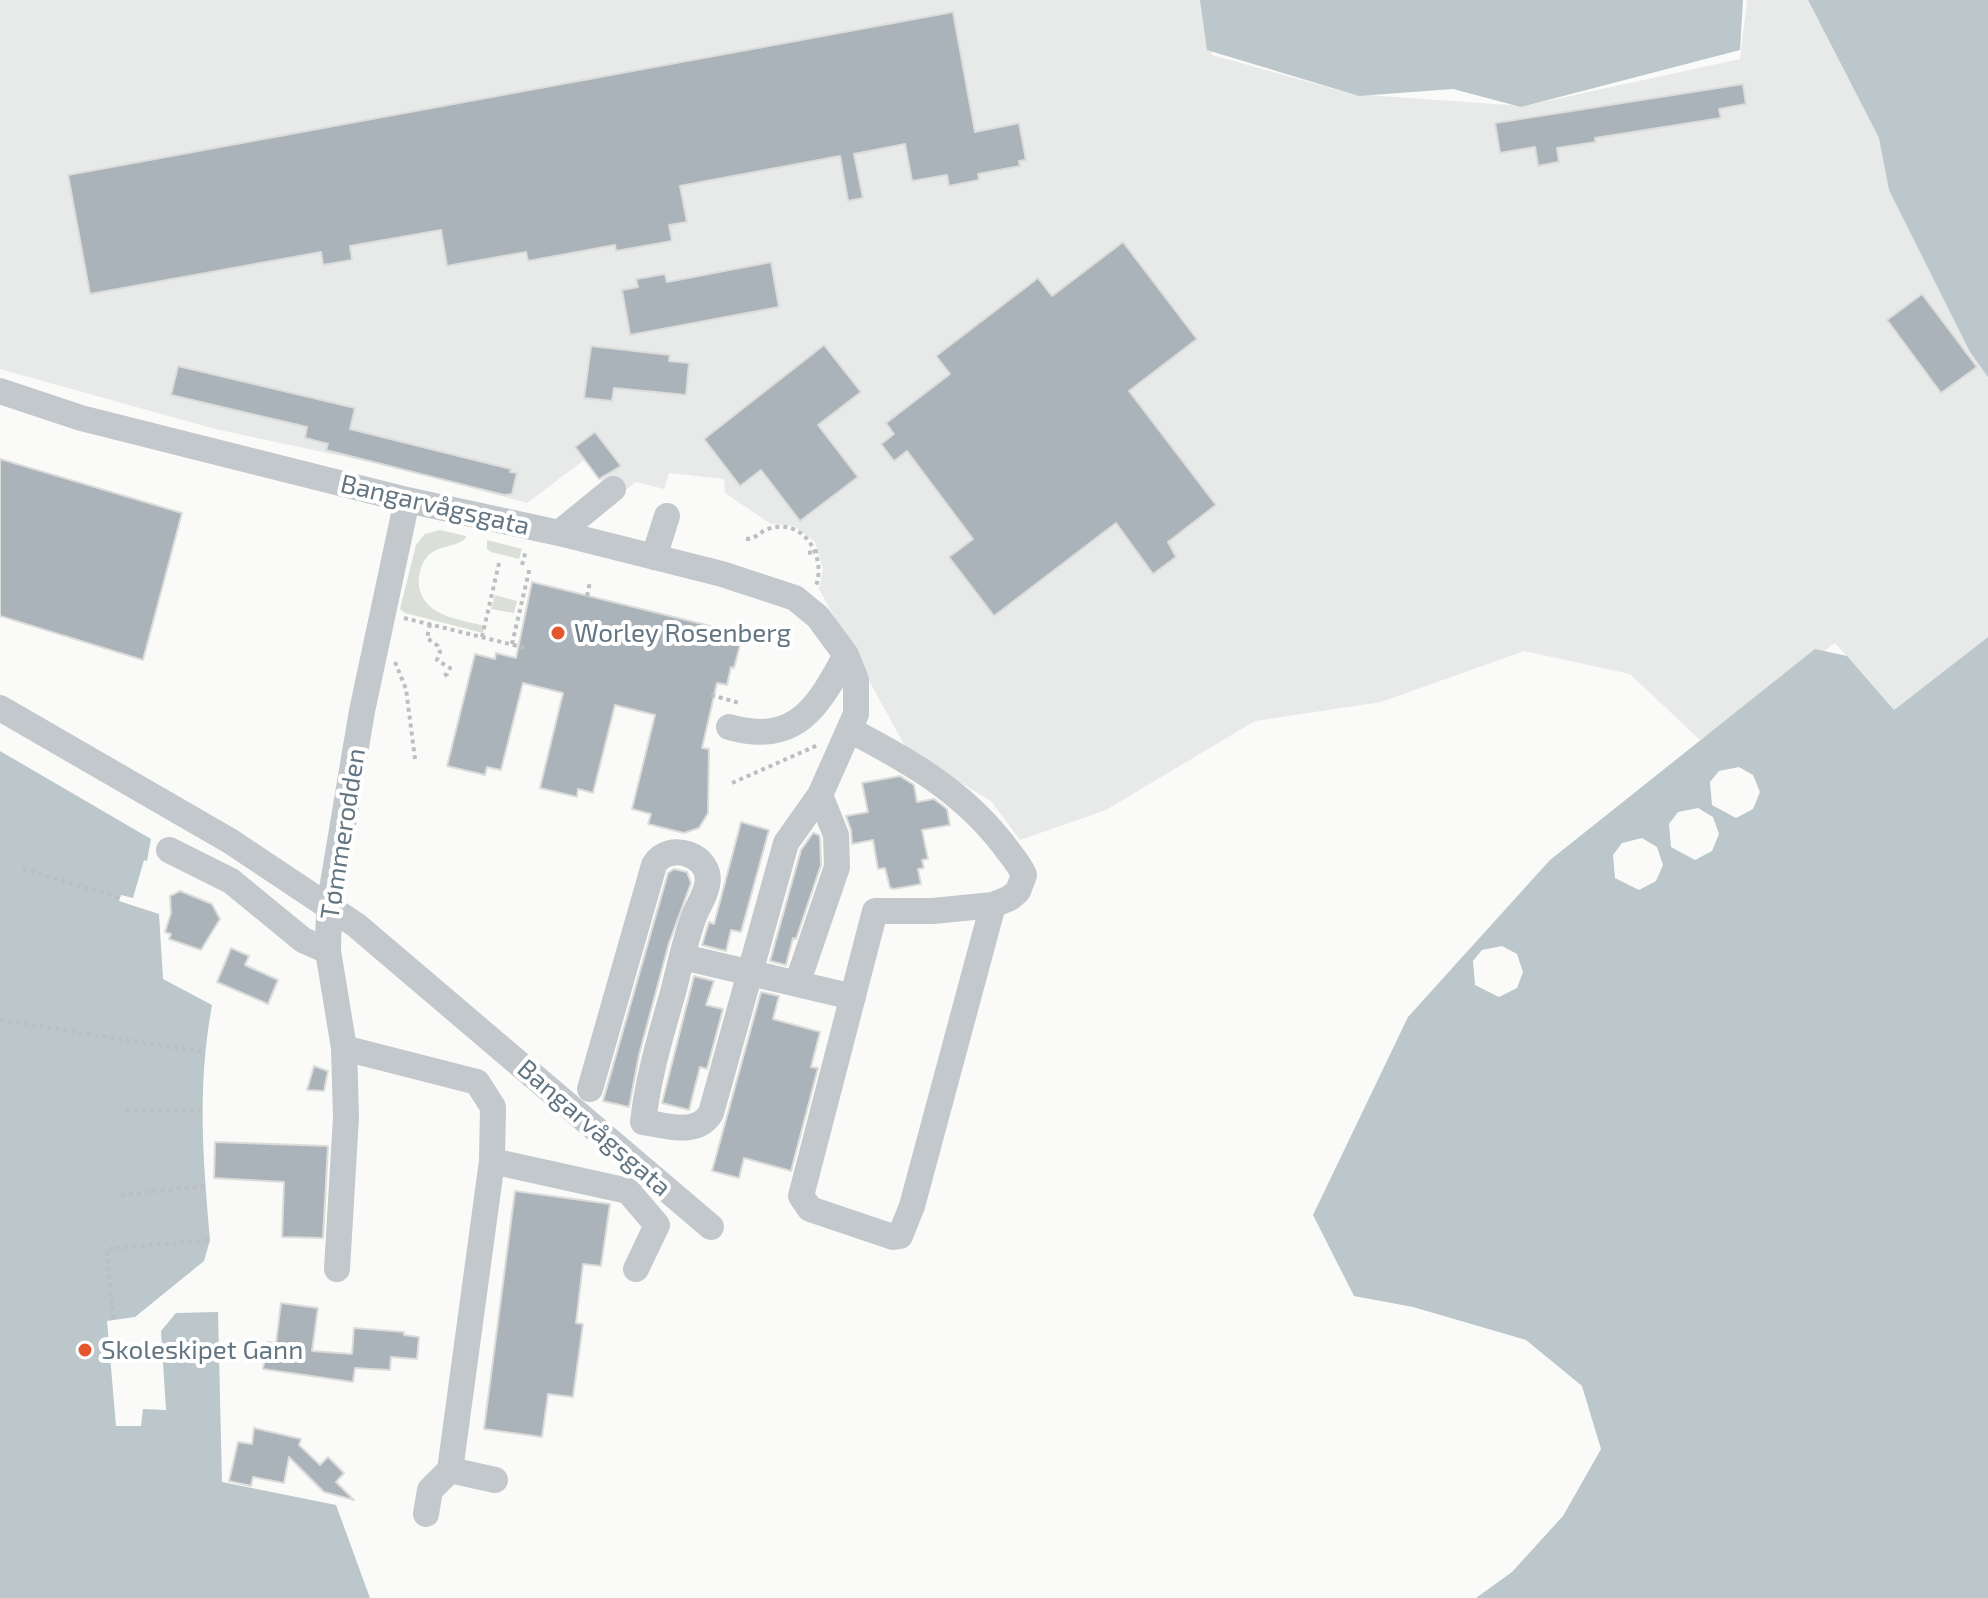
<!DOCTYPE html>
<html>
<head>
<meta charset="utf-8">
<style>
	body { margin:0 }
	canvas { display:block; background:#fafaf8 }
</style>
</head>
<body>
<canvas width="1988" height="1598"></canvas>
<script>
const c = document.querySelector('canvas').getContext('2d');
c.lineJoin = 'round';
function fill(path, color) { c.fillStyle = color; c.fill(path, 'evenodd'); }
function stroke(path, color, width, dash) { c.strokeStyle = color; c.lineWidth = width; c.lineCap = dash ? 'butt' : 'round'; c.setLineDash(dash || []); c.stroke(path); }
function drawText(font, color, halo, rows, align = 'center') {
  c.font = font + ' "Exo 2",sans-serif'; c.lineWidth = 8; c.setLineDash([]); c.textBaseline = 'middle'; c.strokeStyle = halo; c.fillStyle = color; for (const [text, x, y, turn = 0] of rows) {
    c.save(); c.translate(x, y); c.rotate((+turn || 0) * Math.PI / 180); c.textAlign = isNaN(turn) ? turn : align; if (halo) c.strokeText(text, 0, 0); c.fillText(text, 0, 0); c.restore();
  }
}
fill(new Path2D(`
	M0,0H1204L1212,55L1352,94L1524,106L1740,59L1747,0H1808L1879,138L1988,370V637L1894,710L1835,643L1700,740L1630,674L1524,651L1381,702L1255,721L1106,810L1020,840L991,801L907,750L819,589L823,569L815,542L794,526L771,524L725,493L724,479L669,473L664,489L636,482L619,495L606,478L601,481L584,460L527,503L402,469L215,429L0,369Z`), '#e8e9e9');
fill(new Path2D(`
	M440,530L466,536L465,539C454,548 437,545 427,557C420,565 418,577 419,587C425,617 460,619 484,626L483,633L405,613L400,609L416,545L425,534Z
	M487,540L522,549L519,559L491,552L487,549Z
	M495,595L517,601L514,613L491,609Z`), '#dadfd7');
fill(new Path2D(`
	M1200,0H1743L1740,50L1521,107L1453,89L1359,96L1207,50Z
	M1808,0H1988V377L1970,352L1889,190L1879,138Z
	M1988,637V1598H1476L1512,1572L1563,1516L1601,1449L1582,1386L1526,1340L1413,1307L1354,1296L1313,1215L1408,1017L1550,860L1815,649L1847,656L1894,710ZM1739,767L1753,775L1760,792L1753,809L1736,818L1712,805L1710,782L1719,771ZM1698,808L1713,817L1719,834L1712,851L1695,860L1671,847L1669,824L1678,812ZM1642,838L1657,847L1663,865L1656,881L1639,890L1615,878L1613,855L1622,843ZM1502,946L1517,954L1523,972L1517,988L1499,997L1475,985L1473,961L1482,950Z
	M0,751L151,839L147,861L144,860L133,898L121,895L119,901L159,914L163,979L212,1005C197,1087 203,1158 210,1240L204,1261L135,1317L107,1321L116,1426H141L143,1409L166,1410L161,1331L176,1313L218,1312L222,1482L336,1505L370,1598H0Z`), '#bbc7cb');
const building = new Path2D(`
	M953,12L975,132L1019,123L1026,160L1019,161L1020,166L978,174L979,180L949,186L947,175L912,181L905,144L854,154L863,198L848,201L840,156L680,186L687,222L669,225L672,241L616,251L615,245L528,261L526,252L447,266L441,230L350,246L352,260L323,265L321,252L90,294L68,175Z
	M1743,84L1746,104L1719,109L1721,118L1595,138L1596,142L1557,148L1559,162L1538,166L1535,147L1500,153L1495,123Z
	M1123,242L1197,339L1129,391L1216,505L1168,542L1176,557L1153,574L1116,523L994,616L949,557L973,539L907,451L894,461L881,444L894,434L886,423L950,374L936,356L1038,278L1052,296Z
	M771,262L779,307L630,335L622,290L638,287L636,279L665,274L667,282Z
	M1922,294L1977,367L1941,393L1887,320Z
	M824,345L861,392L818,425L858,477L800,521L761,470L740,486L704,439Z
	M591,346L670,355L669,361L689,363L686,395L614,388L612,401L584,398Z
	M178,366L355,408L350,429L511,469L510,472L517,473L512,494L504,495L326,450L328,444L305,438L307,427L171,395Z
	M595,432L621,466L599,479L575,447Z
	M0,459L182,513L143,660L0,616Z
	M532,582L743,634L734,668L731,667L727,685L717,683L702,748L709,749L708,813L699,828L684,833L648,824L651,814L632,809L655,715L615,705L593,793L578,789L577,797L540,788L563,693L523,683L501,770L487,767L485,775L447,766L475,654L495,659L496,653L516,658Z
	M900,776L914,785L917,802L934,799L947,809L950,825L922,830L928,859L922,860L924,868L918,869L921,884L894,889L890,888L885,868L878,869L873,840L852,844L851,830L846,816L868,812L862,783Z
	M741,822L769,830L741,932L731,930L726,951L702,945L709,922L714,924Z
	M813,833L819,835L820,838L821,865L796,939L793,938L786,965L770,961L801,850Z
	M674,869L687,872L691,883L669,943L639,1055L629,1107L603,1101L668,873Z
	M180,891L212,904L220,919L201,950L169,939L171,934L165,932L171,913L170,896Z
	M231,948L249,956L245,965L278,980L268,1004L217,982Z
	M694,976L714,981L706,1005L723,1009L707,1069L700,1067L689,1110L662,1103Z
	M761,992L779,996L773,1019L820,1032L811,1067L818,1068L791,1171L744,1158L739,1178L712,1171Z
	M314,1066L328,1071L324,1091L307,1090Z
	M215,1142L328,1146L323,1238L282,1237L284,1182L214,1178Z
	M515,1191L610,1204L601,1266L583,1264L576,1323L583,1324L573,1397L548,1394L542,1437L484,1429Z
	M281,1303L318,1308L312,1351L352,1354L354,1328L404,1332V1335L419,1337L417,1359L391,1357L390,1370L355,1368L353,1382L263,1369L267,1342L276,1343Z
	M254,1428L301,1439L299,1445L320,1465L328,1457L344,1473L336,1482L354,1500L324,1492L289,1457L284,1483L253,1477L251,1486L229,1481L238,1442L252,1444Z`);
fill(building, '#aab3b9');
stroke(building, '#dcdcda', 2);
stroke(new Path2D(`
	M746,539C756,539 759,532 768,529C804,516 828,559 815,588
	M808,553L818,551
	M522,565L526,550
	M587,596L590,582
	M404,618L526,648
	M430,624L427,638L438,646L440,652L437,660L450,668L447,674L442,677
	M482,637L500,559
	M512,644L530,567
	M395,662L406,689L415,759
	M711,695L736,702L735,705
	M732,783L818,745
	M23,869L120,898
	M0,1020L203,1052
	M126,1111L201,1110
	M121,1195L205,1186
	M113,1319L107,1249L210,1240`), '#bbbfc2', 4, [4, 4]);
stroke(new Path2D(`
	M0,391L81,418L407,500L559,533L722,574L795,598L818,617L846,655L856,680V714L820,795L786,843L711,1113C697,1137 665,1125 643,1122C648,1078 660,1038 672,996C679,970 684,944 693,919C697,907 705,897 707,885C714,855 668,840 654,865L590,1089
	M559,533L613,489
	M654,557L667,516
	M0,708L230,841L356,925L711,1227
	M729,727C796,746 818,707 846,655
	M850,730C909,761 961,790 1003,844C1010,854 1019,863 1024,875L1018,891L1010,898L993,905L933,911H875L801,1196L810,1209L893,1237L900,1236L912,1206L993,905
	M169,850L231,881L303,940L328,951
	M683,957L853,997
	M797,984L837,867L836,835L820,795
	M344,1048L477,1082L493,1107L492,1161L450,1470L430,1490L426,1514
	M492,1161L628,1191L657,1225L636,1269
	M337,1269L346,1117L344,1048L328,951L329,907L362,711L407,500
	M450,1470L495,1480`), '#c3c8cc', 26);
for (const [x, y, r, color] of [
	[558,633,8,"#e4572e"],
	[85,1350,8,"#e4572e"]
]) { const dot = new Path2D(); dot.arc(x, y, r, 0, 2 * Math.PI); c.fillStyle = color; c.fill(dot); stroke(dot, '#fff', 3); }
drawText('26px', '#657683', '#fff', [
	["Bangarvågsgata",435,505,13],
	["Tømmerodden",343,834,-81],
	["Bangarvågsgata",594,1128,41]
]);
drawText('26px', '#657683', '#fff', [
	["Worley Rosenberg",574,633],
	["Skoleskipet Gann",101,1350]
], 'left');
</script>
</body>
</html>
